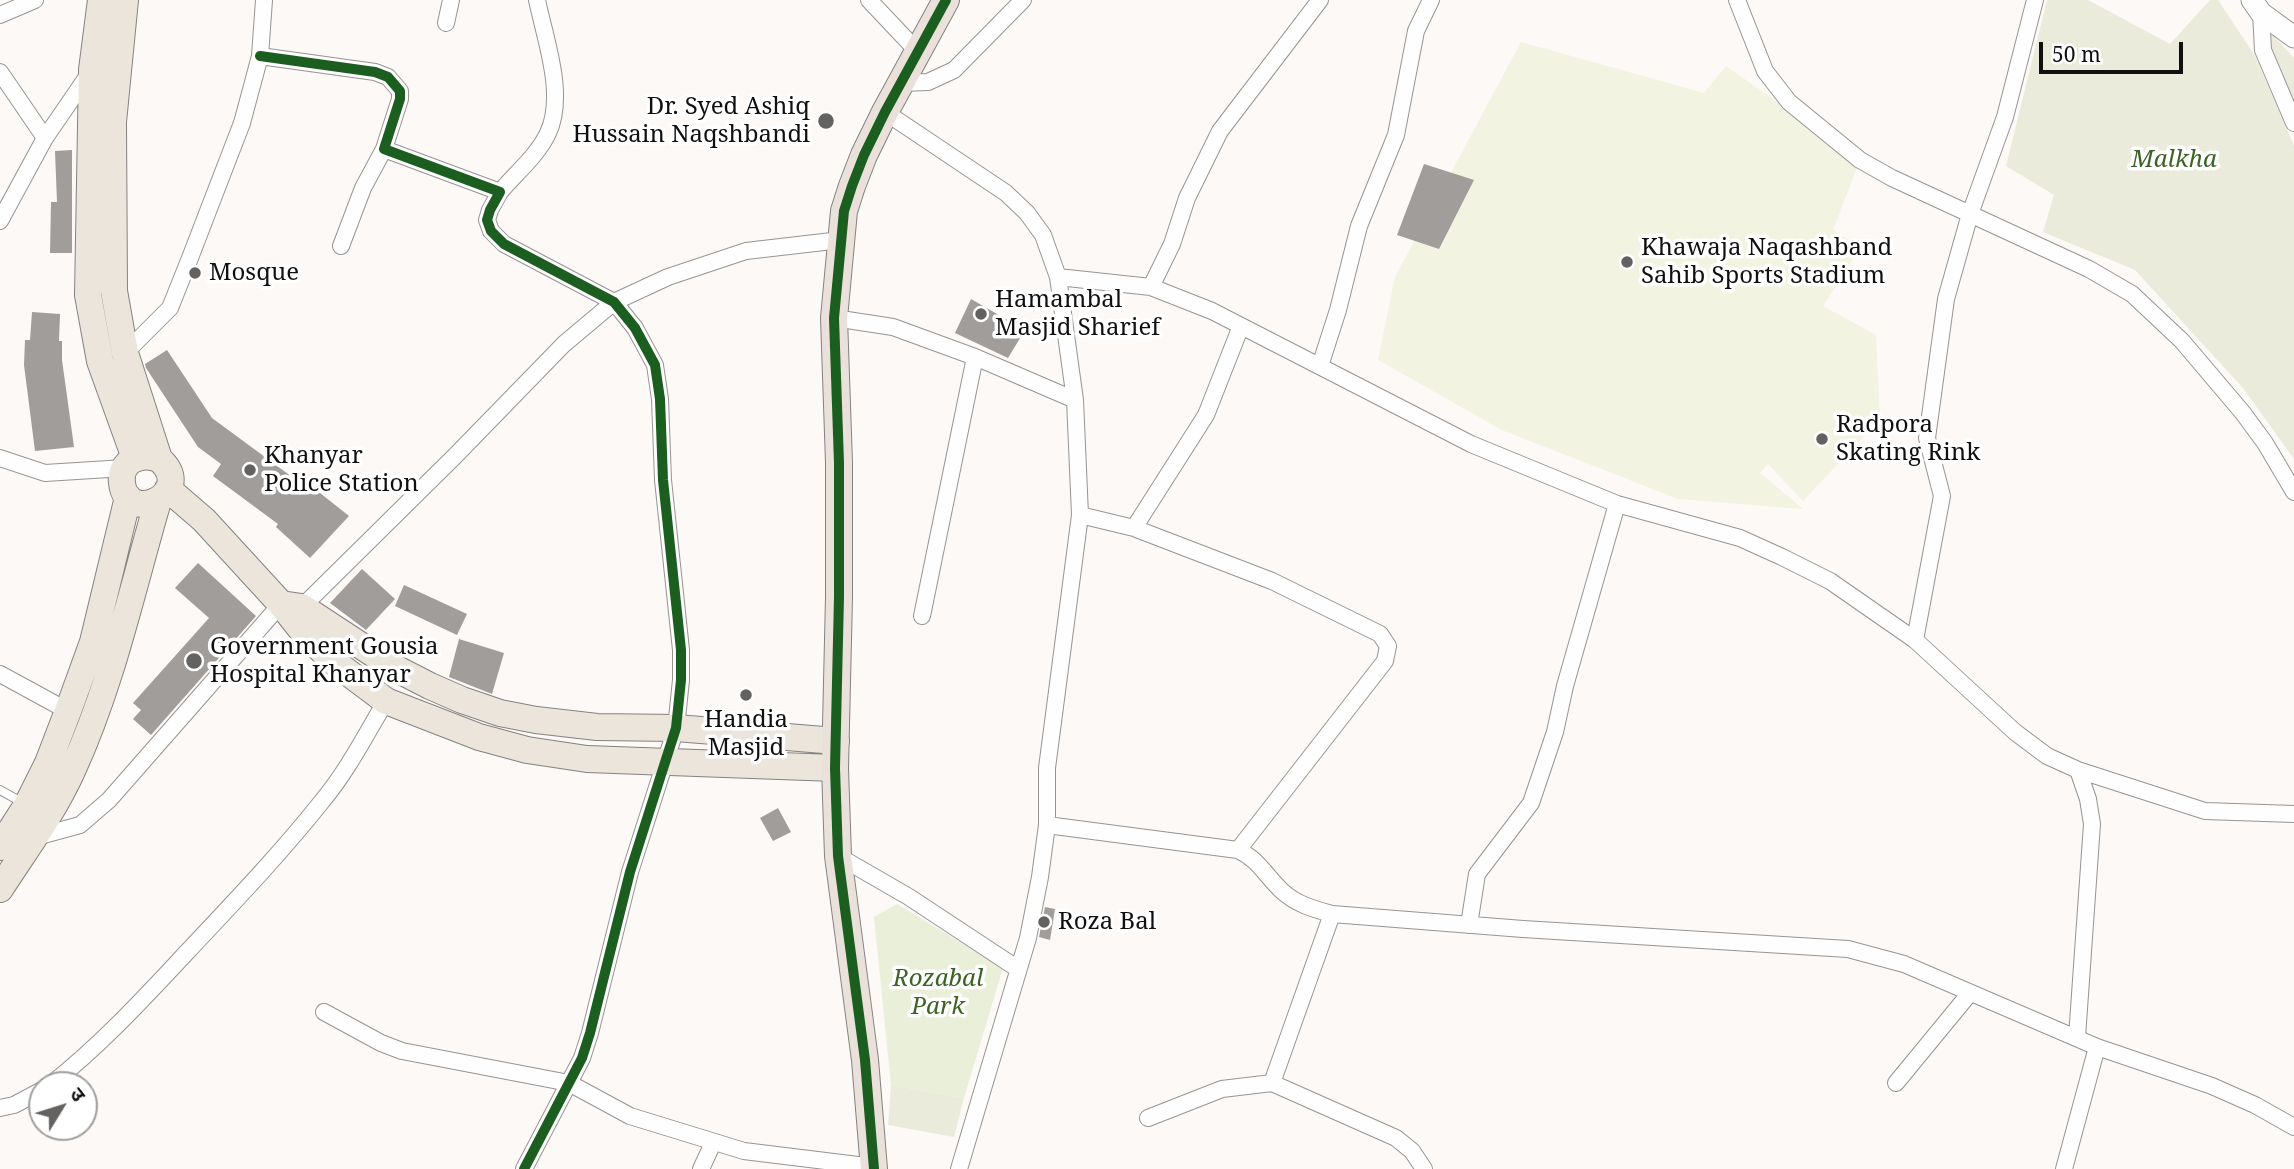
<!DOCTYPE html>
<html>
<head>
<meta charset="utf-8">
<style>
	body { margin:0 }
	#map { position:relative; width:2294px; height:1169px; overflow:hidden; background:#fcf9f6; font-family:"Noto Serif","Noto Sans Devanagari",serif }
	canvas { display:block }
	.north { position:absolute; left:28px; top:1071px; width:70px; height:70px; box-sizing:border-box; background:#fff; border:2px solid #9f9f9f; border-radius:50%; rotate:52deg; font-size:19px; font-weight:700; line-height:28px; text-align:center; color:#101010 }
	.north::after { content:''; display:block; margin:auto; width:24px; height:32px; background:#636260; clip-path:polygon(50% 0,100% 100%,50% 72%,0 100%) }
	.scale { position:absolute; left:2039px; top:42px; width:144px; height:32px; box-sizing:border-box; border:4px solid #101010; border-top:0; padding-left:9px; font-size:21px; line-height:24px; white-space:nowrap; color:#101010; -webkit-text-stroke:5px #fff; paint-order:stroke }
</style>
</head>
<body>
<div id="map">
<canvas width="2294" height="1169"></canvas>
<div class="north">उ</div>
<div class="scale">50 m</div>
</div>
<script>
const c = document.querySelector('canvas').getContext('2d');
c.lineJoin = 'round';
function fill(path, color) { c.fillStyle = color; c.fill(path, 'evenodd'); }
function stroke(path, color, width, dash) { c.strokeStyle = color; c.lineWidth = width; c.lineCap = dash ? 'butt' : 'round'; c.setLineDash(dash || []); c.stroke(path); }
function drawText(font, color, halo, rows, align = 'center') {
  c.font = font + ' "Noto Serif",serif'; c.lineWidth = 7; c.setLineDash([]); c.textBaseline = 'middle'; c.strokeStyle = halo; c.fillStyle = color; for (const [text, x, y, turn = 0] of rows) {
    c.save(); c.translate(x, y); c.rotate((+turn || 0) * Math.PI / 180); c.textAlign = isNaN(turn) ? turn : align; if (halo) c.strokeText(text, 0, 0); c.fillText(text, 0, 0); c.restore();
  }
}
fill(new Path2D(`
	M897,904L1003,968L964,1098L891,1085L874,917Z`), '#e9efd8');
fill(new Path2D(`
	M2047,0H2088L2170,44L2210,0H2218L2255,56L2294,146V459L2243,388L2135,270L2043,232L2054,195L2006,166Z
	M2269,31L2294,58V111L2274,61Z
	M891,1085L964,1098L954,1137L888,1125Z`), '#eaebdb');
fill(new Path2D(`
	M1521,42L1704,93L1726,66L1860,160L1833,230L1861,247L1823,306L1876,335L1880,419L1803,501L1768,464L1760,473L1803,509L1678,499L1502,430L1378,360L1395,277Z`), '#f2f3e1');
fill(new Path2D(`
	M72,150V253H50L51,202H57L55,151Z
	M1424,164L1474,180L1439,249L1397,235Z
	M971,299L1025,330L1008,358L955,333Z
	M32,312L60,314L59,341H62V360L74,447L35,451L24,365L25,340H30Z
	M167,350L212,418L303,485L305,481L349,516L310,558L276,527L278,524L213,476L221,464L198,447L146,368L145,364Z
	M198,563L256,616L151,735L133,719L141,710L133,703L209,618L175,588Z
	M362,569L395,599L366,630L330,603Z
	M404,585L467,614L457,635L395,606Z
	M459,639L504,653L492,694L449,677Z
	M778,808L791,832L773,841L760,818Z
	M1045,907L1055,909L1050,940L1039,937Z`), '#a09d9b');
const service = new Path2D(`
	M0,790L25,804`);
const minor = new Path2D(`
	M869,0L919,53
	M1737,0L1765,71L1789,102L1860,160L1892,178L2089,269L2132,294L2182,341L2243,413L2265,443L2294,492
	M2261,13L2263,50L2294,123
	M0,15L35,0
	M446,23L451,0
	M260,56L375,72L388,77L400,91V99L384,149L500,192L490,210L487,220L491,231L504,244L614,302L635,328L655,365L660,399L663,480L681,650V680L676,728L630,872L590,1033L582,1058L524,1169
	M0,72L45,138
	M901,83L928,82L954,70L1023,0
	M885,112L1006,193L1027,213L1043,235L1058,277L1075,400L1080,515L1047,768V825L1040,877L1028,938L959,1169
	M500,192C515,174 538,155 548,133C566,95 545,39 537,0
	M0,221L45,138L91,71
	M341,246L363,188L384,149
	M1058,277L1151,287L1212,311L1471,444L1617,504L1740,538L1782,557L1830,581L1915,640L2015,732L2047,756L2078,770L2205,811L2294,814
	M1151,287L1172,244L1187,198L1220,131L1320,0
	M834,318L893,327L975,357L1075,400
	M125,353L170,308L190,258L242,123L260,56L264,0
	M1320,366L1338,310L1359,226L1396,135L1416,31L1431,0
	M0,458L45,473L125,468
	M1080,515L1134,528L1272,581L1380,634L1388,646L1385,661L1238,850
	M1134,528L1206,415L1241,326
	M302,607L455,456L564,344L614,302L668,277L746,251L841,240
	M922,616L975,357
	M1915,640L1942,496L1927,438L1946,299L1970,214L2005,117L2035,0
	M0,674L68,711
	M1047,825L1238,850C1258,859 1266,876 1282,891C1296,904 1313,909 1332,914L1523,929L1848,949L1904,964L2097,1047L2212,1086L2255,1105L2294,1127
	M36,837L80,825L109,800L281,604
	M838,856L909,897L1018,969
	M1469,925L1477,874L1531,803L1555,732L1565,686L1617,504
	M324,1012L381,1043L402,1051L569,1083L630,1116L744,1151L874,1167
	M2077,1037L2092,824L2088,799L2078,770
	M1272,1083L1332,914
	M1896,1083L1970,993
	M50,1085C100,1046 144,998 188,951C234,902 281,853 323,800C348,770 366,734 386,701
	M0,1108L14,1105L42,1090
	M1148,1118L1222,1089L1272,1083L1396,1138L1412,1151L1424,1169
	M701,1169L713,1143
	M2064,1169L2097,1047`);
const tertiary = new Path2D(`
	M2252,0L2261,13L2294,37`);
const primary = new Path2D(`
	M101,0L92,70L88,295L100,361L135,458
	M125,0L113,122L114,291L125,353L159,459C198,493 127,527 122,483C119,460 142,452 159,459
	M168,489L204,520L281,604L304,633L334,662L386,701L479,737L527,750L587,759L835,768
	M281,604L302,607L395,668L430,686L462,700L500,713L536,720L597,727L676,728L836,741
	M0,847L27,805L48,763L68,711L93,642L128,497
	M0,889C25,850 53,813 72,771C112,684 131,593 158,501`);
const trunk = new Path2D(`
	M874,1169L865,1060L838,856L835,768L839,597V463L834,318L844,211L852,186L864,155L885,112L946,0`);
stroke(service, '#969594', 10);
stroke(minor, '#969594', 18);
stroke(tertiary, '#969594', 23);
stroke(primary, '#848281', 28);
stroke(trunk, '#848281', 28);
stroke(service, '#fffefe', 8);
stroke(minor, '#fffefe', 16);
stroke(tertiary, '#fffefe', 21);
stroke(primary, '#ebe5dc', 26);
stroke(trunk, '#eae1da', 26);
stroke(new Path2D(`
	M260,56L375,72L388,77L400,91V99L384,149L500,192L490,210L487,220L491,231L504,244L614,302L635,328L655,365L660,399L663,480L681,650V680L676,728L630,872L590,1033L582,1058L524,1169
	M874,1169L865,1060L838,856L835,768L839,597V463L834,318L844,211L852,186L864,155L885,112L946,0`), '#1b5e20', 10);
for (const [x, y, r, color] of [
	[826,121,9,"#636260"],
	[1627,262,7,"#636260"],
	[195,273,7,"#636260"],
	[981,314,7,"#636260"],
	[1822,439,7,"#636260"],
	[250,470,7,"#636260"],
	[194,661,9,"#636260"],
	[746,695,7,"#636260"],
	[1044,922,7,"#636260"]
]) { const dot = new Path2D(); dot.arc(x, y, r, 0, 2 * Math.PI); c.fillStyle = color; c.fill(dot); stroke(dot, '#fff', 2.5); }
drawText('24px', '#101010', '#fff', [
	["Dr. Syed Ashiq",810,107,"right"],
	["Hussain Naqshbandi",810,135,"right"],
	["Khawaja Naqashband",1641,248],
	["Sahib Sports Stadium",1641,276],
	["Mosque",209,273],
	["Hamambal",995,300],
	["Masjid Sharief",995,328],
	["Radpora",1836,425],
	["Skating Rink",1836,453],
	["Khanyar",264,456],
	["Police Station",264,484],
	["Government Gousia",210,647],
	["Hospital Khanyar",210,675],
	["Handia",746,720,"center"],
	["Masjid",746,748,"center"],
	["Roza Bal",1058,922]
], 'left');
drawText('italic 24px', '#3c6325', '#fff', [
	["Malkha",2174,160],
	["Rozabal",938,979],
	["Park",938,1007]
]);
</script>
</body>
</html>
